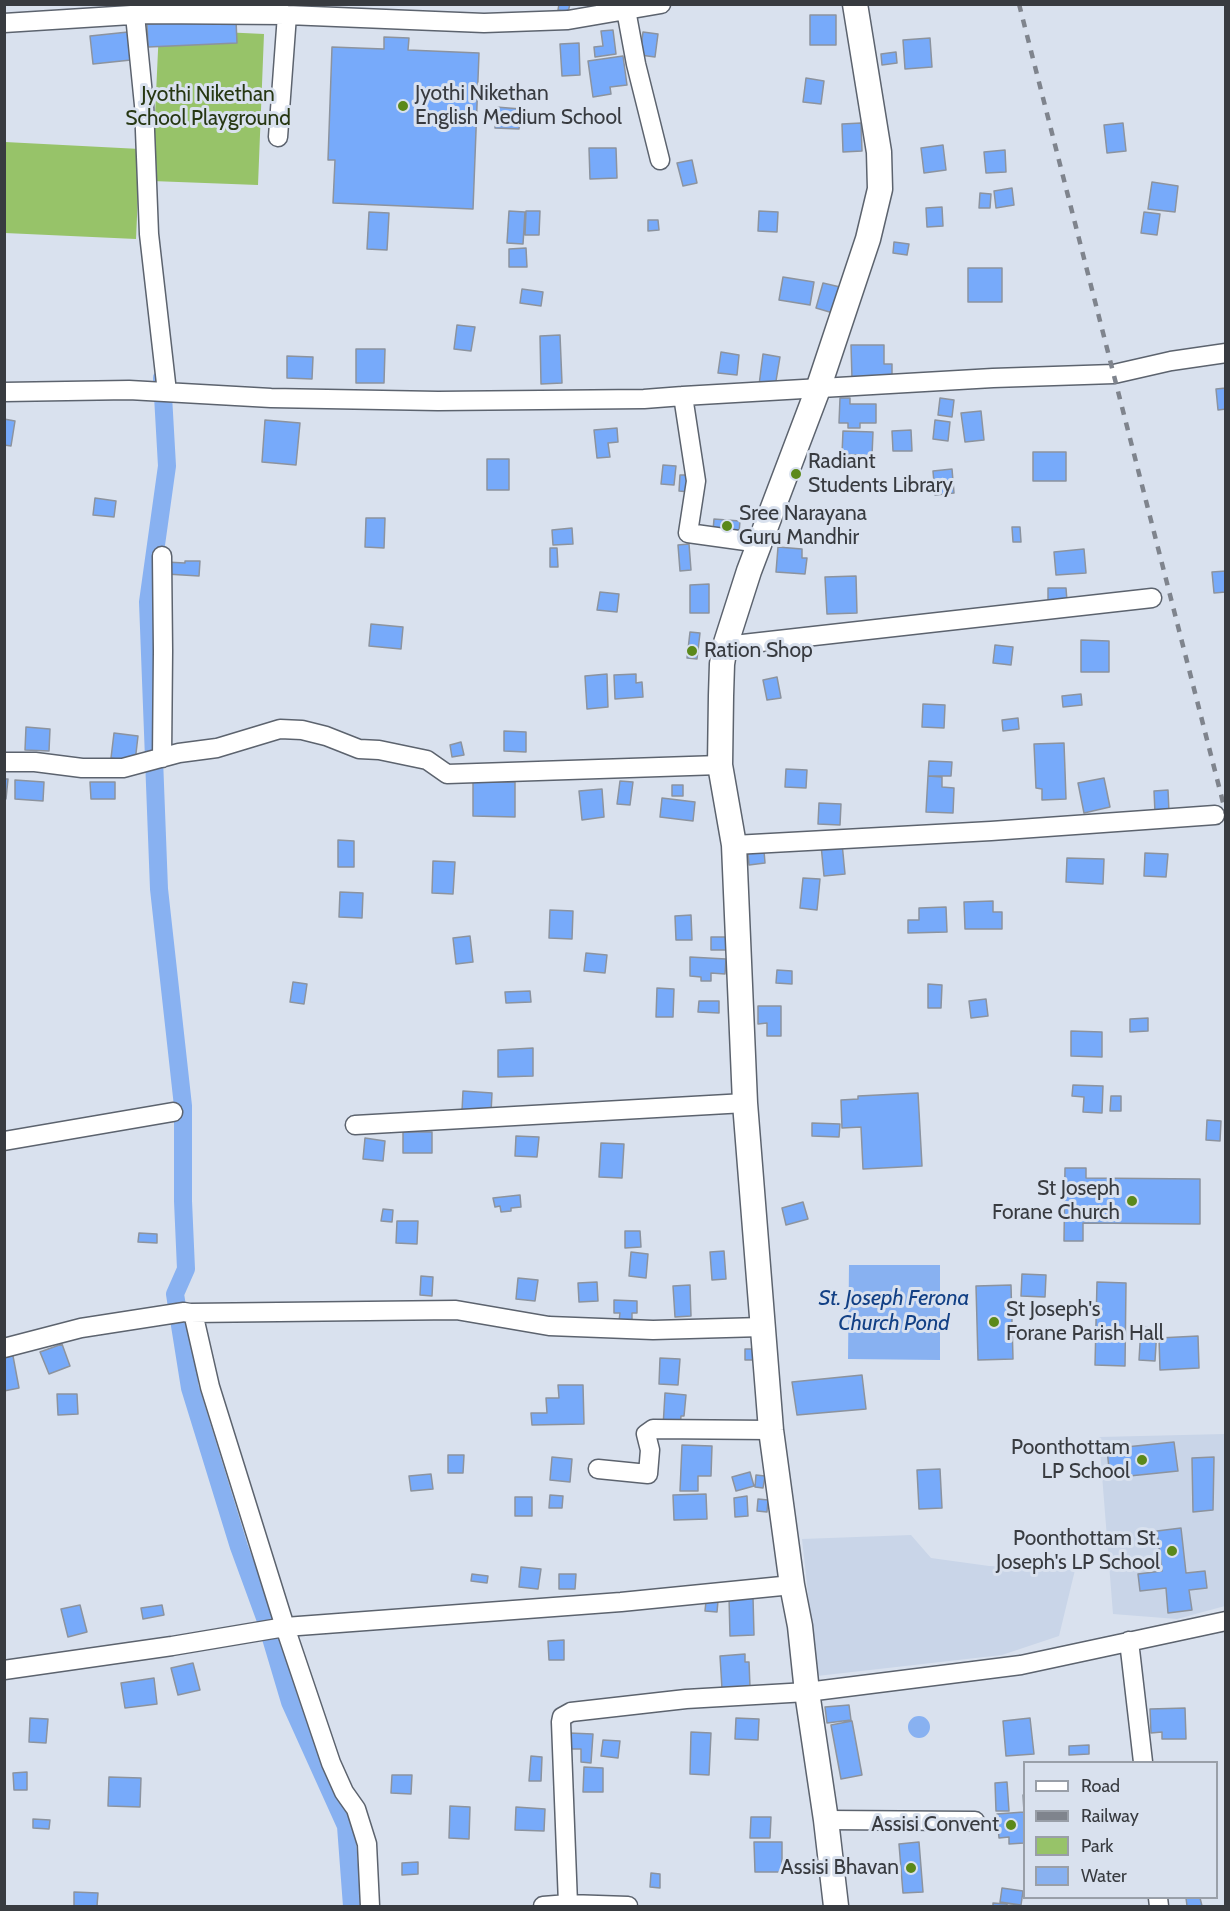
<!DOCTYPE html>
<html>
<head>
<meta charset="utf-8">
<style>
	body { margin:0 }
	#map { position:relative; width:1230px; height:1911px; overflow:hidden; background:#d9e1ee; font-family:Cabin,sans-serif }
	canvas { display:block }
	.frame { position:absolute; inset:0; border:6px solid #383b40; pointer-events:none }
	.legend { position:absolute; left:1023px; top:1761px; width:195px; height:138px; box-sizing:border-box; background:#d9e1ee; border:2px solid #999fa8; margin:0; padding:8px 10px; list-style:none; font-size:18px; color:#383b40 }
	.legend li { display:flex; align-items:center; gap:12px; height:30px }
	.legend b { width:30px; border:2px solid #999fa8 }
</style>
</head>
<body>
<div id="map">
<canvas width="1230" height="1911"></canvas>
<div class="frame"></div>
<ul class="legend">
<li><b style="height:8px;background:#fff"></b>Road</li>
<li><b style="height:8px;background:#7f848d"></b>Railway</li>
<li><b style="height:16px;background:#97c369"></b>Park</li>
<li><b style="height:16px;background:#88b1f1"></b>Water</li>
</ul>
</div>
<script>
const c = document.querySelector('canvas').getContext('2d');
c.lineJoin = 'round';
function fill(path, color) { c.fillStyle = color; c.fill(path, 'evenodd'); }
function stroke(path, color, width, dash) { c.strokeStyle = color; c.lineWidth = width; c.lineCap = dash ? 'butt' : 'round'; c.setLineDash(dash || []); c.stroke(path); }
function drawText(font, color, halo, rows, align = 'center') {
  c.font = font + ' Cabin,sans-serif'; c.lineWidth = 6; c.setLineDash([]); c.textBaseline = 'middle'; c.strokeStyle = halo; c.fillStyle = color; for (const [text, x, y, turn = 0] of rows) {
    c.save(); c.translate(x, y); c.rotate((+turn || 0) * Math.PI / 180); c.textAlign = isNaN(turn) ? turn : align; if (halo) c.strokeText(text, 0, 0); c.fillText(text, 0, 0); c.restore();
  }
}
fill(new Path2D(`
	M1225,1434V1606L1177,1619L1113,1614L1099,1437Z
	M911,1535L931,1558L989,1566L1075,1570L1059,1636L1002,1655L817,1676L802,1539Z`), '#c9d5e8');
fill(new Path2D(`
	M159,29L264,34L258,185L152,181Z
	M5,142L140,149L136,239L5,233Z`), '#97c369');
fill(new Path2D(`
	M849,1265H940V1360L848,1359Z
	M908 1727a11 11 0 1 1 22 0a11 11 0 1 1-22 0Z`), '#88b1f1');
stroke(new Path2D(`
	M162,378L167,466L148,602L159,889L183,1106V1201L186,1269L175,1294L190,1388L239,1547L265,1618L290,1702L346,1826L352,1906`), '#88b1f1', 18);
const building = new Path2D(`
	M559,4H570L568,12L558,10Z
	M810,15H836V45H810Z
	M236,20L237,43L148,47L147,24Z
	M613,30L616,54L595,57L594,47L603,46L601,31Z
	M128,32L131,60L93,64L90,36Z
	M643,32L658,34L655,57L640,55Z
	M384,37L409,38L408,50L479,53L473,209L333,203L335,160H328L332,47L384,49Z
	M930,38L932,67L905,69L903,40Z
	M579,43L580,75L562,76L560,44Z
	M896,52L897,63L882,65L881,54Z
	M623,56L627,85L610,87L611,94L593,97L588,61Z
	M806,78L824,81L821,104L803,102Z
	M496,107L521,109L519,129L495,128Z
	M861,123L862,151L843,152L842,124Z
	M1123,123L1126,151L1107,153L1104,125Z
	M943,145L946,170L924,173L921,148Z
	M589,148H616L617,178L590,179Z
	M1005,150L1006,172L986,173L984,152Z
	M692,160L697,183L683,186L677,163Z
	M1152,182L1178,186L1175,212L1148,209Z
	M1012,188L1014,205L996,208L994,191Z
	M980,193L991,194L990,208H979Z
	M942,207L943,226L927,227L926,208Z
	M509,211L525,212L523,244L507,243Z
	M526,211H540L539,235H525Z
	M759,211L778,212L777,232L758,231Z
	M369,212L389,213L387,250L367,249Z
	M1144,212L1160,214L1157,235L1141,233Z
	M648,220H658L659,230L648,231Z
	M894,242L909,244L907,255L893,253Z
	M526,248L527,267H509V249Z
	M968,268H1002V302H968Z
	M783,277L814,282L810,305L779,300Z
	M823,283L840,287L833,313L816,308Z
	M522,289L543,292L541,306L520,303Z
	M457,325L475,327L471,351L454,349Z
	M560,335L562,383L541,384L540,336Z
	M851,345H884V364H892V379H852Z
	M356,349H385L384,383H356Z
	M721,352L739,355L737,375L718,373Z
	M763,354L780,357L775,387L759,385Z
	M287,356L313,357L312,379L287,378Z
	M1226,388V409L1218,410L1216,389Z
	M840,398H850V404H876V423H860V428H848V423H839Z
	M940,398L954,400L952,417L938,415Z
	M981,411L984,440L965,442L961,413Z
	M4,419L15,421L11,446L4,445Z
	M265,420L300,423L296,465L262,462Z
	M935,420L950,422L948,441L933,439Z
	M617,428L618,442L608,443L610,457L597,458L594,430Z
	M911,430L912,451H893L892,431Z
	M843,431L873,432L872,456L842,454Z
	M1033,452H1066V481H1033Z
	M487,459H509V490H487Z
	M663,465L676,466L674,485L661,484Z
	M952,469L954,493L935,495L933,471Z
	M680,475H691L690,492L679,491Z
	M95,498L116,501L114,517L93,515Z
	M366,518H385L384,548L365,547Z
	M714,519L740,521L739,533L713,531Z
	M1012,527H1020L1021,542H1013Z
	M572,528L573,544L553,545L552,530Z
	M689,544L691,570L680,571L678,545Z
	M778,547L802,549V558H807L805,574L776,572Z
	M550,548H557L558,567H550Z
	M1084,549L1086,573L1056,575L1054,552Z
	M185,561H200L199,576L166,574V562L185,563Z
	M1226,571V592L1214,593L1212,572Z
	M856,576L857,613L827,614L825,577Z
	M709,584V613H690V585Z
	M1048,588H1066L1067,601H1048Z
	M600,592L619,594L617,612L597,610Z
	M371,624L403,627L401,649L369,646Z
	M690,632L700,633L697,659L687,658Z
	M1081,640L1109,641V672H1081Z
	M995,645L1013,647L1011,665L993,663Z
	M607,674L608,707L587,709L585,676Z
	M636,674V683L642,682L643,697L615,699L614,675Z
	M777,677L781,698L767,700L763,680Z
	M1081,694L1082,705L1063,707L1062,696Z
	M923,704L945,705L944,728L922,727Z
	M1018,718L1019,729L1003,731L1002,720Z
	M26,727L50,729L49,751L25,750Z
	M504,731L526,732V752L504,751Z
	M114,733L138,736L135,762L111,758Z
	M461,742L464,755L452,757L450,745Z
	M1064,743L1066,799L1042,800V789L1036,788L1034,744Z
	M929,761L952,762L951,776H928Z
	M786,769L807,770L806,788L785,787Z
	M928,776L942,777V787L954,788L953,813L926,812Z
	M1104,778L1110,807L1084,813L1078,783Z
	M4,779H8L6,799H4Z
	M15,780L44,782L43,801L15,799Z
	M620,781L633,782L630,805L617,804Z
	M90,782H115V799H91Z
	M473,782H515V817L473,816Z
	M672,785H683V796H672Z
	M602,789L604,817L582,820L579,791Z
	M1168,790L1169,812L1155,813L1154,791Z
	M662,798L695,802L693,821L660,817Z
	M819,803L841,804L840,825L818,824Z
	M338,840L354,841V867H338Z
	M842,843L845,874L824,876L821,845Z
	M764,851L765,863L749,865L748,853Z
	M1145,853L1168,854L1166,877L1144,876Z
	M1067,858L1104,859L1103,884L1066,882Z
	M433,861L455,862L453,894L432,893Z
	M803,878L820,879L817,910L800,908Z
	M340,892L363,893L362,918L339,917Z
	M993,901V912H1002V929H965L964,902Z
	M946,907L947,932L908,933V920H919V908Z
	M550,910L573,911L572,939L549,938Z
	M691,915L692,940H676L675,916Z
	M470,936L473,962L456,964L453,938Z
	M711,937H732V950H711Z
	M586,953L607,955L605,973L584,971Z
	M690,957L726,959L725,974L711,973V981H701V977L690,976Z
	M777,970L792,971V984L776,983Z
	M293,982L307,984L304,1004L290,1002Z
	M928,984L942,985L941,1008H928Z
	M657,988L674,989L673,1017H656Z
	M530,991L531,1002L506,1003L505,992Z
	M986,999L988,1016L971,1018L969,1001Z
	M699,1001H719V1013L698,1012Z
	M758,1006H781V1036H767V1023L758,1024Z
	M1148,1018V1031L1130,1032V1019Z
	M1071,1031L1102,1032V1057L1071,1056Z
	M533,1048V1076L498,1077V1050Z
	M1073,1085L1103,1086L1102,1113L1083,1112L1084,1097L1072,1096Z
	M463,1091L492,1093L491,1113L462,1111Z
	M918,1093L922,1166L863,1169L861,1127L842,1128L841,1100L858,1099V1096Z
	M1111,1096H1121V1111H1110Z
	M1207,1120L1221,1121L1220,1141L1206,1140Z
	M812,1123L840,1124L839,1137L812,1136Z
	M403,1132H432V1153H403Z
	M516,1136L539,1137L537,1157L515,1156Z
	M365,1138L385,1141L383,1161L363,1159Z
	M601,1143L624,1144L622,1178L599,1177Z
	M1065,1168H1086V1178L1200,1179V1224L1083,1223V1241H1064Z
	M520,1195L521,1207L511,1208V1211L501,1212L500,1206L495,1207L493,1198Z
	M803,1202L808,1219L786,1225L782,1208Z
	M383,1209L393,1210L392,1222L381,1221Z
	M397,1221H418L417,1244L396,1243Z
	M625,1231H640L641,1247L625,1248Z
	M139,1233L157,1234V1243L138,1242Z
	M724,1251L726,1279L712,1280L710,1252Z
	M631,1252L648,1254L646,1278L629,1276Z
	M1022,1274L1046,1275L1045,1297L1021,1296Z
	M421,1276L433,1277L432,1296L420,1295Z
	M518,1278L538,1280L535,1301L516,1299Z
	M597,1282L598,1301L579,1302L578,1283Z
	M1097,1282L1126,1283L1125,1366L1095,1365Z
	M690,1285L691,1316L675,1317L673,1286Z
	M1011,1285L1013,1359L978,1360L976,1286Z
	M614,1300L637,1301V1313H632V1321H619L620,1313H614Z
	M1141,1327L1157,1328L1155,1361L1139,1360Z
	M1198,1336L1199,1368L1160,1370L1159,1338Z
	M62,1344L70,1366L49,1374L40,1352Z
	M745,1349H753V1360H745Z
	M13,1356L19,1388L4,1391V1357Z
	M660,1358L680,1359L678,1385L659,1384Z
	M862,1375L866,1409L797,1415L792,1382Z
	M558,1385H583L584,1424L532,1425L531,1413H547L546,1398H559Z
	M665,1393L686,1395L684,1416H681L680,1428L663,1427Z
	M57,1394H77L78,1414L58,1415Z
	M1174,1442L1178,1471L1110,1478L1107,1449Z
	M682,1445L712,1446L711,1476H698V1491H680Z
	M448,1455H464L463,1473H448Z
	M552,1457L572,1459L570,1482L550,1480Z
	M1214,1457L1213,1510L1193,1512L1192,1458Z
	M940,1469L942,1508L919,1509L917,1470Z
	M750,1472L754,1486L736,1491L732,1477Z
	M431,1474L433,1489L411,1491L409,1476Z
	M756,1475L765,1476L763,1488L755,1487Z
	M706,1494L707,1519L674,1520L673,1495Z
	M550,1495L563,1496L562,1508H549Z
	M747,1496L748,1516L735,1517L734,1498Z
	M515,1497H532V1516H515Z
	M758,1499L768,1500L767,1512L757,1511Z
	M1181,1528L1186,1573L1205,1571L1207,1588L1189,1590L1192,1610L1168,1613L1166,1588L1140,1591L1138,1574L1162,1571L1157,1531Z
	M521,1567L541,1569L538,1589L519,1587Z
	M472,1574L488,1576L487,1583L471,1581Z
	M559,1574H576L575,1589H559Z
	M729,1597H753L754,1635L730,1636Z
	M706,1601H718L717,1612L705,1611Z
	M80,1605L87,1632L68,1637L61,1609Z
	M162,1605L164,1615L143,1619L141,1608Z
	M564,1640V1660H549L548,1641Z
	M745,1654V1662H749L750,1687L722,1689L720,1656Z
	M193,1663L200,1690L178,1695L171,1668Z
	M154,1678L157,1704L125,1708L121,1683Z
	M849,1705L851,1720L827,1723L825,1707Z
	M1185,1708L1186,1739H1162V1732L1151,1733L1150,1709Z
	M30,1718L48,1719L46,1743L29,1742Z
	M736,1718L759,1719L758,1740L735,1739Z
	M1030,1718L1034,1754L1006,1756L1003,1721Z
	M852,1721L862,1775L841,1779L831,1725Z
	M691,1732L711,1733L709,1775L690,1774Z
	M569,1733L593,1734L591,1763L581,1762V1749H569Z
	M603,1740L620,1741L618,1758L601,1756Z
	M1089,1745V1754L1069,1755V1746Z
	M531,1756L542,1757L541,1781H529Z
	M584,1767L603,1768V1792H583Z
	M27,1772V1790H14L13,1773Z
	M392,1775H412L411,1794L391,1793Z
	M109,1777L141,1778L140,1807L108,1806Z
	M1007,1782L1009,1811H996L995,1783Z
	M1023,1795H1024V1843L1009,1844V1837L999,1838L997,1814L1024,1812Z
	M450,1806L470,1807L469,1839L449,1838Z
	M516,1807L545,1809L544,1831L515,1830Z
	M751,1817H771L770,1838H750Z
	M33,1819L50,1820L49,1829L33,1828Z
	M754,1842H782V1872H755Z
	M919,1842L923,1892L903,1893L899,1844Z
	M418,1862V1874L402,1875V1863Z
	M651,1873L660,1874V1888L650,1887Z
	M1002,1888L1023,1891L1021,1905L1000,1902Z
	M74,1892L98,1893L97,1906H74Z
	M1186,1898H1200L1202,1906H1187Z
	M993,1903L1007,1904V1905L1021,1906H993Z`);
fill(building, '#77aafa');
stroke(building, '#8c939e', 1.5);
const minor = new Path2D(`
	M626,10L636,64L660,160
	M135,15L144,105L149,234L167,392
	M4,23L147,14L287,15L484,23L568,20L661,4
	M278,137L287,15
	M4,392L129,390L271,398L438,401L644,399L683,396
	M760,543L688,533L696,481L683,396L993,378L1114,374L1171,361L1226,353
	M725,646L1152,598
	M162,758L163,651L162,556
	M4,762H35L82,768H123L179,753L217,748L280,729L302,730L326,736L359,749L379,750L427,760L447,774L720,765
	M734,845L991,831L1215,815
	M355,1125L745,1103
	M4,1141L173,1112
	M190,1313L194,1317L210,1387L285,1627L331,1763L344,1792L356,1809L367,1844L370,1906
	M4,1348L81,1328L184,1312L190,1313L456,1310L549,1326L653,1330L762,1327
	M598,1469L648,1474L650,1450L646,1434L653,1429L771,1430
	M1129,1641L1143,1762
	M4,1670L172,1646L285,1627L621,1602L792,1585
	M826,1820L975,1821
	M1158,1898L1159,1906
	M568,1904L561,1722L562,1717L571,1712L686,1699L807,1692L1021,1665L1226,1621
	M543,1906L568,1904L628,1906`);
const major = new Path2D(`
	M836,1906L826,1820L807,1692L800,1626L792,1585L771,1430L745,1103L734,845L720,765L721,696L722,664L725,646L749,571L818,389L868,239L880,189L879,152L855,4`);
stroke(minor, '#5c636e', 21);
stroke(major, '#5c636e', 27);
stroke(minor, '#fff', 18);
stroke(major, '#fff', 24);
stroke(new Path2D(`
	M1019,4L1226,814`), '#7f848d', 4.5, [8, 8]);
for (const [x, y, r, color] of [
	[403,106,6,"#5b891a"],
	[796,474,6,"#5b891a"],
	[727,526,6,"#5b891a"],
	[692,651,6,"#5b891a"],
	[1132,1201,6,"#5b891a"],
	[994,1322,6,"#5b891a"],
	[1142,1460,6,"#5b891a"],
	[1172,1551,6,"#5b891a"],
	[1011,1825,6,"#5b891a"],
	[911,1868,6,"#5b891a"]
]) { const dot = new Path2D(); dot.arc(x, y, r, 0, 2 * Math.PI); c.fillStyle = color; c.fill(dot); stroke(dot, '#d9e1ee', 2); }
drawText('21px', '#383b40', '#d9e1ee', [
	["Jyothi Nikethan",415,94],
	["English Medium School",415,118],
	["Radiant",808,462],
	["Students Library",808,486],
	["Sree Narayana",739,514],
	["Guru Mandhir",739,538],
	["Ration Shop",704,651],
	["St Joseph",1120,1189,"right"],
	["Forane Church",1120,1213,"right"],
	["St Joseph's",1006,1310],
	["Forane Parish Hall",1006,1334],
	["Poonthottam",1130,1448,"right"],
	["LP School",1130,1472,"right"],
	["Poonthottam St.",1160,1539,"right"],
	["Joseph's LP School",1160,1563,"right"],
	["Assisi Convent",999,1825,"right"],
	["Assisi Bhavan",899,1868,"right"]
], 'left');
drawText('21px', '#263712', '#d9e1ee', [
	["Jyothi Nikethan",208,95],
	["School Playground",208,119]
]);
drawText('italic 22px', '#124085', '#d9e1ee', [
	["St. Joseph Ferona",894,1299],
	["Church Pond",894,1324]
]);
</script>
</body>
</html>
